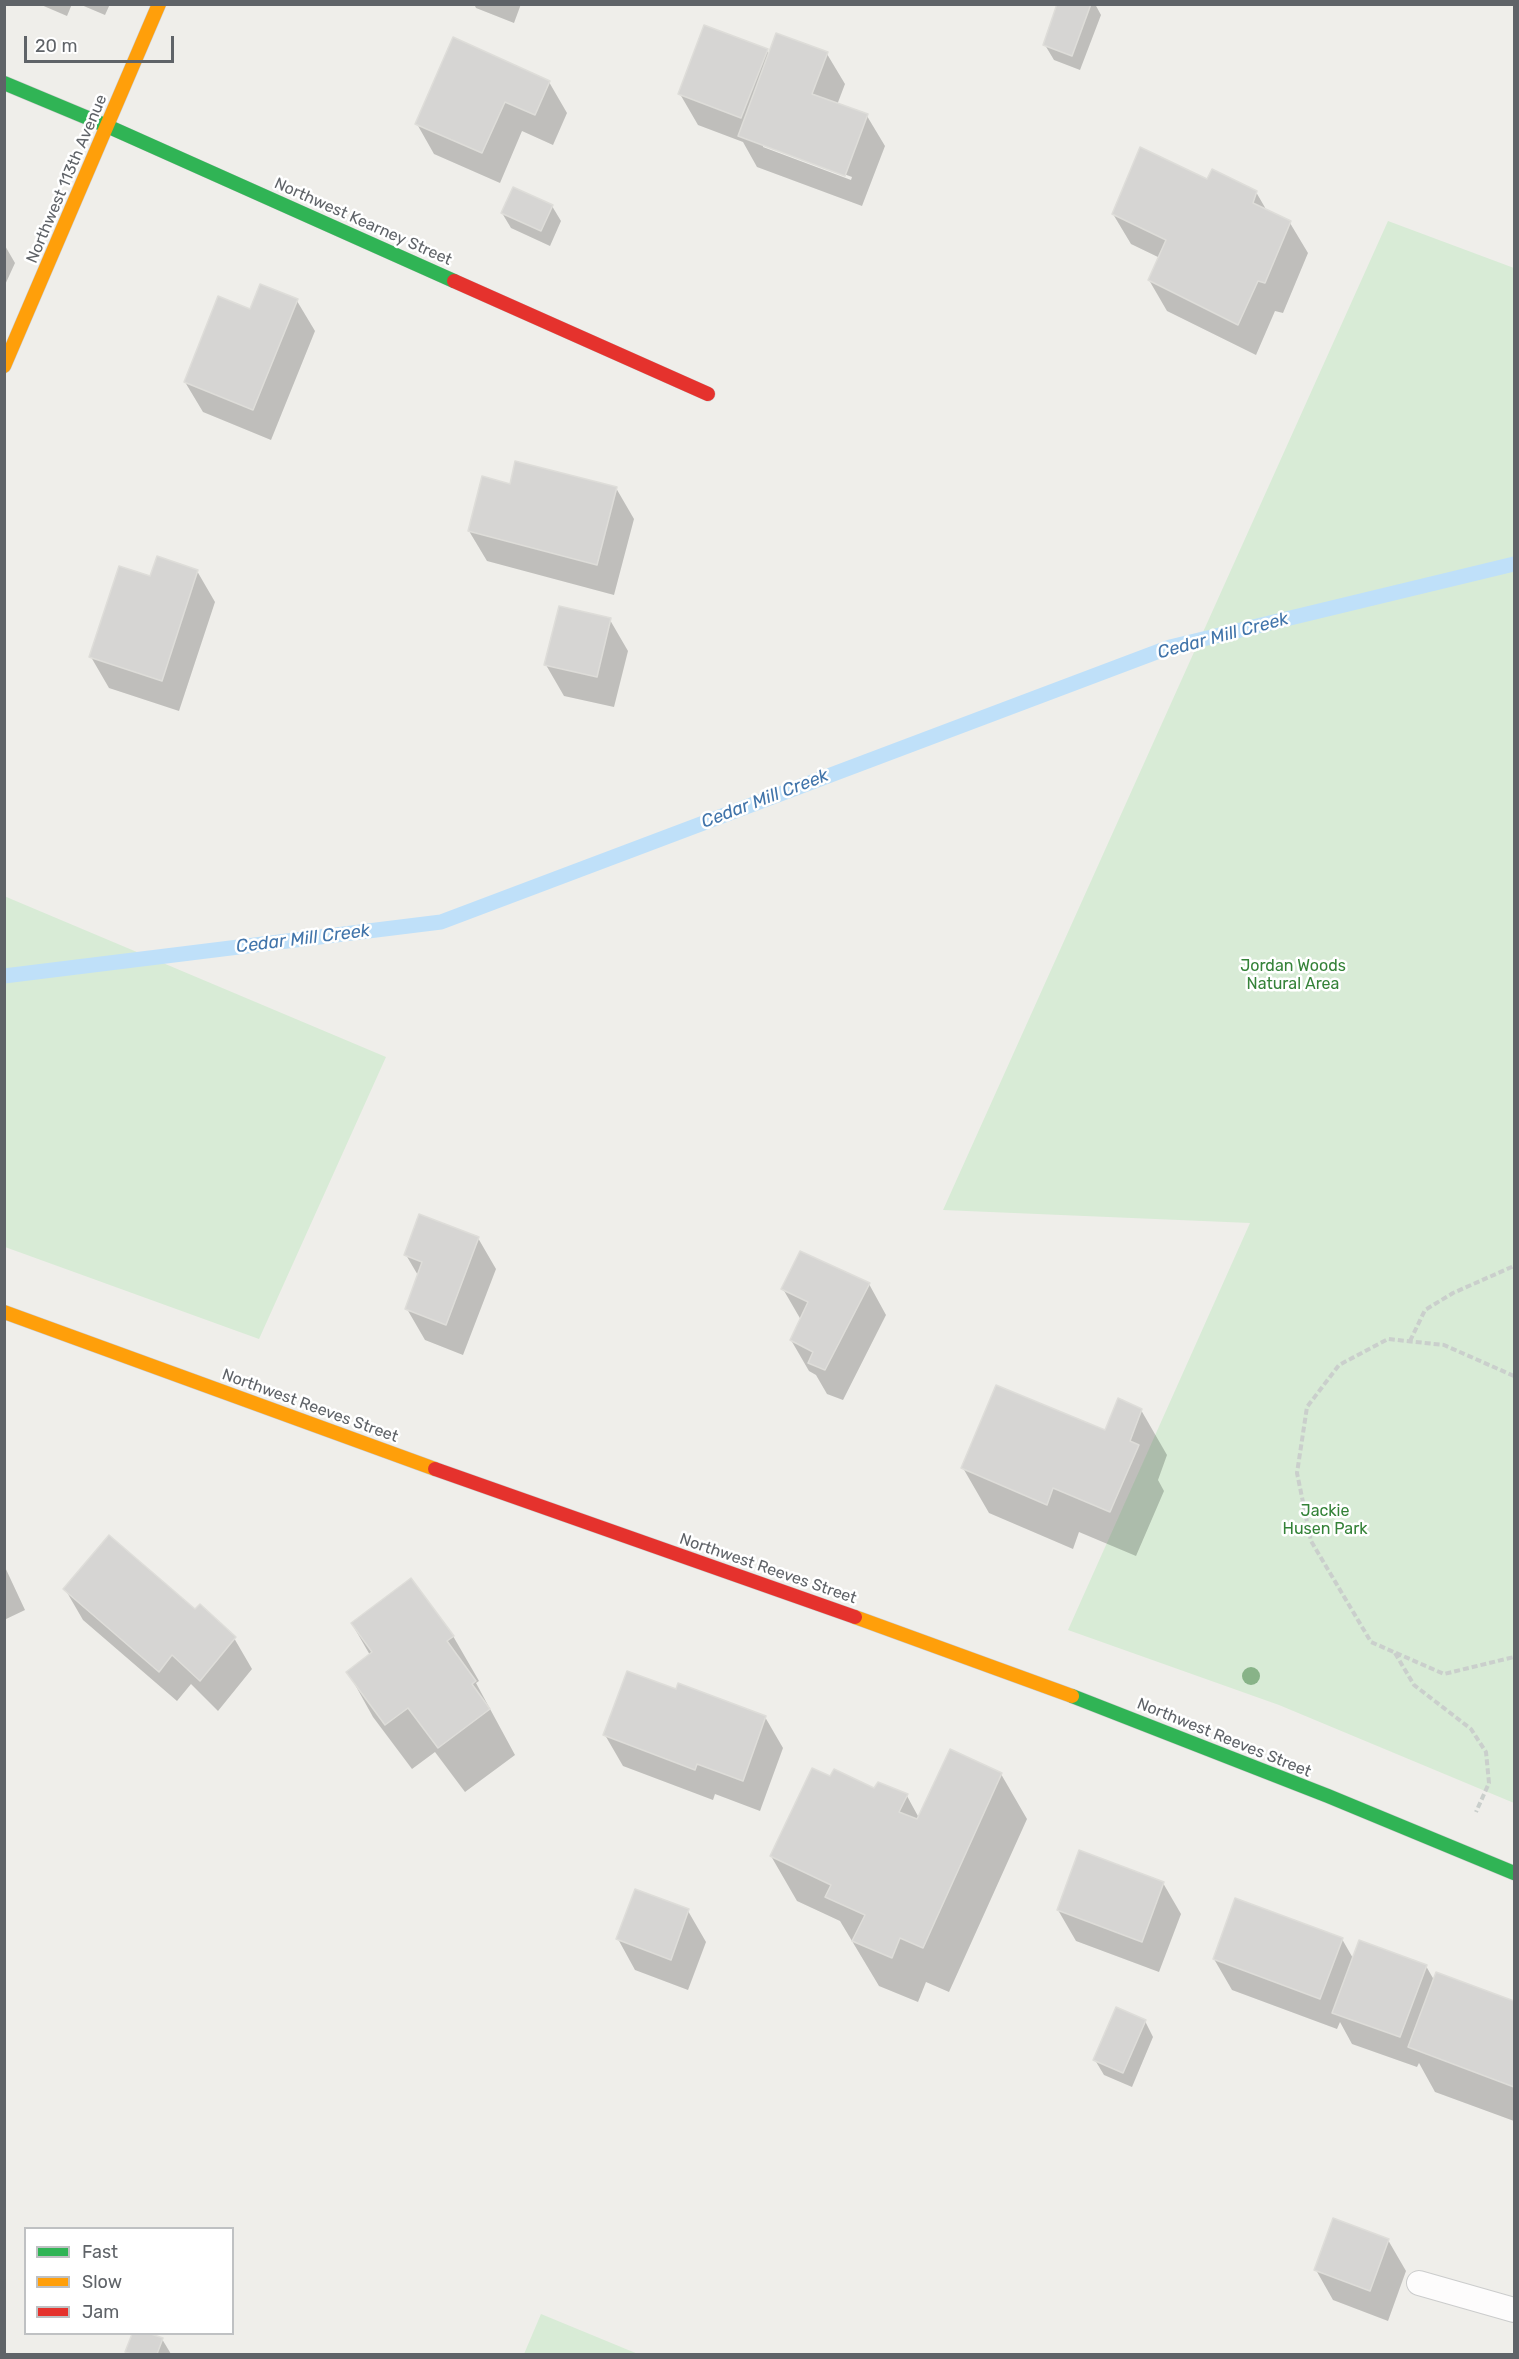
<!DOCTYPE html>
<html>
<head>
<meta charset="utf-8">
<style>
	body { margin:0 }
	#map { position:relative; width:1519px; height:2359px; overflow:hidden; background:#efeeea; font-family:Rubik,sans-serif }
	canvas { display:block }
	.frame { position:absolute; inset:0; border:6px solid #5f6368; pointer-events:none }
	.legend { position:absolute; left:24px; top:2227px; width:210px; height:108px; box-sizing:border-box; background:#fff; border:2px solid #bfc1c3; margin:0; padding:8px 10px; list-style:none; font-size:18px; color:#5f6368 }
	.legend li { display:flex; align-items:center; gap:12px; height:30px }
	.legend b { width:30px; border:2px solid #bfc1c3 }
	.scale { position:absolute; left:24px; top:36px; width:150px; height:27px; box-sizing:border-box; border:3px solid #5f6368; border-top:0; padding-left:8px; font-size:18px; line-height:21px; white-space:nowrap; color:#5f6368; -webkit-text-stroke:4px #fff; paint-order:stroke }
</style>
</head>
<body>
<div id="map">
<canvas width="1519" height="2359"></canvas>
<div class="frame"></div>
<ul class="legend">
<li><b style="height:8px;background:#30b455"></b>Fast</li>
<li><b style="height:8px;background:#ff9f0a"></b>Slow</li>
<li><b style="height:8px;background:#e5322d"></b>Jam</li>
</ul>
<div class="scale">20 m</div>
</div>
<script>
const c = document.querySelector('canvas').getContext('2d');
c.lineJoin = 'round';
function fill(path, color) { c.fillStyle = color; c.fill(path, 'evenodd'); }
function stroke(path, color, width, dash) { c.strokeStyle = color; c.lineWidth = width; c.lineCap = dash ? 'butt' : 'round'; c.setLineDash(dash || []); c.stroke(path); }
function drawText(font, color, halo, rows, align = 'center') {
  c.font = font + ' Rubik,sans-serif'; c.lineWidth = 5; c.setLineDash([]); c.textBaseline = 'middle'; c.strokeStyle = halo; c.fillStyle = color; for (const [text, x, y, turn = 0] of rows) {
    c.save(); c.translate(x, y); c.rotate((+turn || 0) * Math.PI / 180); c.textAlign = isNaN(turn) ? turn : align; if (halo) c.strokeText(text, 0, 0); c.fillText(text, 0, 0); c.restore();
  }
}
fill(new Path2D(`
	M1388,221L1514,268V1803L1279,1705L1068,1630L1250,1223L943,1210Z
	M4,896L386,1057L259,1339L5,1247Z
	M541,2314L638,2354H524Z`), '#d8ebd6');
fill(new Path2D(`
	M39,4H72L67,16Z
	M79,4H110L105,15Z
	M474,4H521L514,23L476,8Z
	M1057,4H1095L1101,15L1080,70L1054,60L1045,45Z
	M766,50L770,55L827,54L845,84L837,105L867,116L885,146L862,206L757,167L743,142L698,125L680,94ZM763,144L852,177L851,180L763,147Z
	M549,82L567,113L553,145L522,131L500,183L434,154L417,124Z
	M1208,181L1256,192L1267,211L1290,223L1308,253L1283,313L1275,311L1256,355L1167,311L1149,280L1160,258L1131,244L1113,214Z
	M552,206L561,221L550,246L511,228L502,213Z
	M4,244L15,263L4,287Z
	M297,301L315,331L271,440L203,412L185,382L251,311Z
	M511,486L616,488L634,519L614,595L487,561L469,531Z
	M197,571L215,602L179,711L109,688L91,657Z
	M610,620L628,651L614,707L564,696L546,665Z
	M478,1238L496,1269L463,1355L425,1340L407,1309L419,1277L406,1255Z
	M869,1284L886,1315L843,1400L827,1394L816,1375L809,1371L791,1340L801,1320L783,1289Z
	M1141,1410L1167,1455L1158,1480L1164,1491L1136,1556L1079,1532L1073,1549L989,1513L963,1468L1106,1432Z
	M4,1565L25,1610L4,1620Z
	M65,1589L195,1611L234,1638L252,1669L218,1711L191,1684L177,1701L83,1620Z
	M352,1624L453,1636L479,1681L476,1683L515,1755L465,1792L435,1752L412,1769L373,1717L348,1672L370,1655Z
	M677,1691L765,1717L783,1748L760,1811L715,1794L713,1800L623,1766L605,1735Z
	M1001,1774L1027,1819L949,1992L926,1982L918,2002L879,1986L840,1921L797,1901L771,1856L831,1778L875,1790L907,1796L919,1818Z
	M1163,1883L1181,1914L1159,1972L1076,1941L1058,1910Z
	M688,1911L706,1942L688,1990L635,1970L618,1939Z
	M1342,1939L1354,1960L1426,1966L1434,1980L1437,1974L1514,2003V2121L1435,2092L1419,2063L1417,2067L1352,2044L1340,2022L1337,2029L1232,1990L1214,1959Z
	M1145,2021L1153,2037L1132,2087L1104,2075L1095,2060Z
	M1388,2240L1406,2271L1388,2321L1333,2300L1316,2270Z
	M133,2334H147L162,2339L171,2354H128L127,2352Z`), '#0003');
stroke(new Path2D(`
	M4,976L441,922L1170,647L1514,564`), '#bfe0f9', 15);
const building = new Path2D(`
	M1057,4H1091L1072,56L1043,45Z
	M704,25L768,49L741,118L678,94Z
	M776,33L828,52L812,94L868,114L845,176L738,136Z
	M453,37L550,81L535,115L505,102L482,153L415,124Z
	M1140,147L1207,179L1212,169L1257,191L1253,203L1291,221L1265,283L1258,281L1238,325L1148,280L1166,240L1112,214Z
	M513,187L553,205L541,231L501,213Z
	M260,284L298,299L253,410L184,382L218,296L250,309Z
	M515,461L617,487L597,565L468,531L482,476L510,484Z
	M157,556L198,570L162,681L89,657L119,566L150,576Z
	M559,606L611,618L597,677L544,665Z
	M419,1214L479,1237L446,1325L405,1309L422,1262L404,1255Z
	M800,1251L870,1283L825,1370L808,1363L813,1352L790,1340L808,1302L781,1289Z
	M996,1385L1105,1430L1118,1398L1142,1409L1130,1441L1139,1445L1110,1512L1053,1488L1047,1505L961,1468Z
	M109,1535L195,1609L200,1604L236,1637L200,1681L172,1655L159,1672L63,1589Z
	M411,1578L454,1636L447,1641L476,1681L472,1684L490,1709L438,1748L408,1708L385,1725L346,1672L372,1652L351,1623Z
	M627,1671L676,1689L678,1683L766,1716L743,1781L697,1764L695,1770L603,1735Z
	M950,1749L1002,1773L923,1948L900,1938L892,1958L852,1941L865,1915L825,1897L831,1885L770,1856L812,1768L830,1776L834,1769L874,1788L878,1782L908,1794L899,1812L917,1819Z
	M1079,1850L1164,1882L1142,1942L1057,1910Z
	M635,1889L689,1909L671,1960L616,1939Z
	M1235,1898L1343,1938L1320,1999L1213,1959Z
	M1359,1940L1427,1965L1400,2037L1332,2013Z
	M1436,1972L1514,2001V2087L1408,2047Z
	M1116,2007L1146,2020L1123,2073L1093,2060Z
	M1333,2218L1389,2239L1370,2291L1314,2270Z
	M132,2334H151L163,2338L157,2354H131L125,2352Z`);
fill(building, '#d6d5d3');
stroke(building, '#deddd9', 1.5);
const lane = new Path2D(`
	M1419,2283L1514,2310`);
const fast = new Path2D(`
	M4,83L107,126L454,281
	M1072,1696L1328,1796L1514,1873`);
const slow = new Path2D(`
	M4,366L159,4
	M4,1312L435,1469
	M855,1617L1072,1696`);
const jam = new Path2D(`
	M454,281L708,394
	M435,1469L855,1617`);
stroke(lane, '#cbcccc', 26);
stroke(fast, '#cacacb', 15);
stroke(slow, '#cacacb', 15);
stroke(jam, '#cacacb', 15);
stroke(new Path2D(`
	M1410,1341L1425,1310L1453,1293L1514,1266
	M1514,1376L1444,1345L1388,1339L1339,1365L1307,1407L1297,1473L1311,1541L1371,1642L1444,1674L1514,1657
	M1395,1653L1414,1685L1471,1729L1486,1752L1489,1783L1476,1812`), '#cacfcc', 4, [6, 3]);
stroke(lane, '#fdfcfc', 24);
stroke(fast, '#30b455', 14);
stroke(slow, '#ff9f0a', 14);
stroke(jam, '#e5322d', 14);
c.fillStyle = '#88b388';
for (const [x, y] of [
	[1251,1676]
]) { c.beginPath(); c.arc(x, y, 9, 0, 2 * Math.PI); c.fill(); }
drawText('16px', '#5f6368', '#fff', [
	["Northwest 113th Avenue",67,179,-67],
	["Northwest Kearney Street",363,222,24],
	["Northwest Reeves Street",310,1406,20],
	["Northwest Reeves Street",768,1569,19],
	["Northwest Reeves Street",1224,1738,22]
]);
drawText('16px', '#348238', '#fff', [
	["Jordan Woods",1293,966],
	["Natural Area",1293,984],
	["Jackie",1325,1511],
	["Husen Park",1325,1529]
]);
drawText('italic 18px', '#4174aa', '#fff', [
	["Cedar Mill Creek",1223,636,-15],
	["Cedar Mill Creek",765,799,-21],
	["Cedar Mill Creek",303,939,-7]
]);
</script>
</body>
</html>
